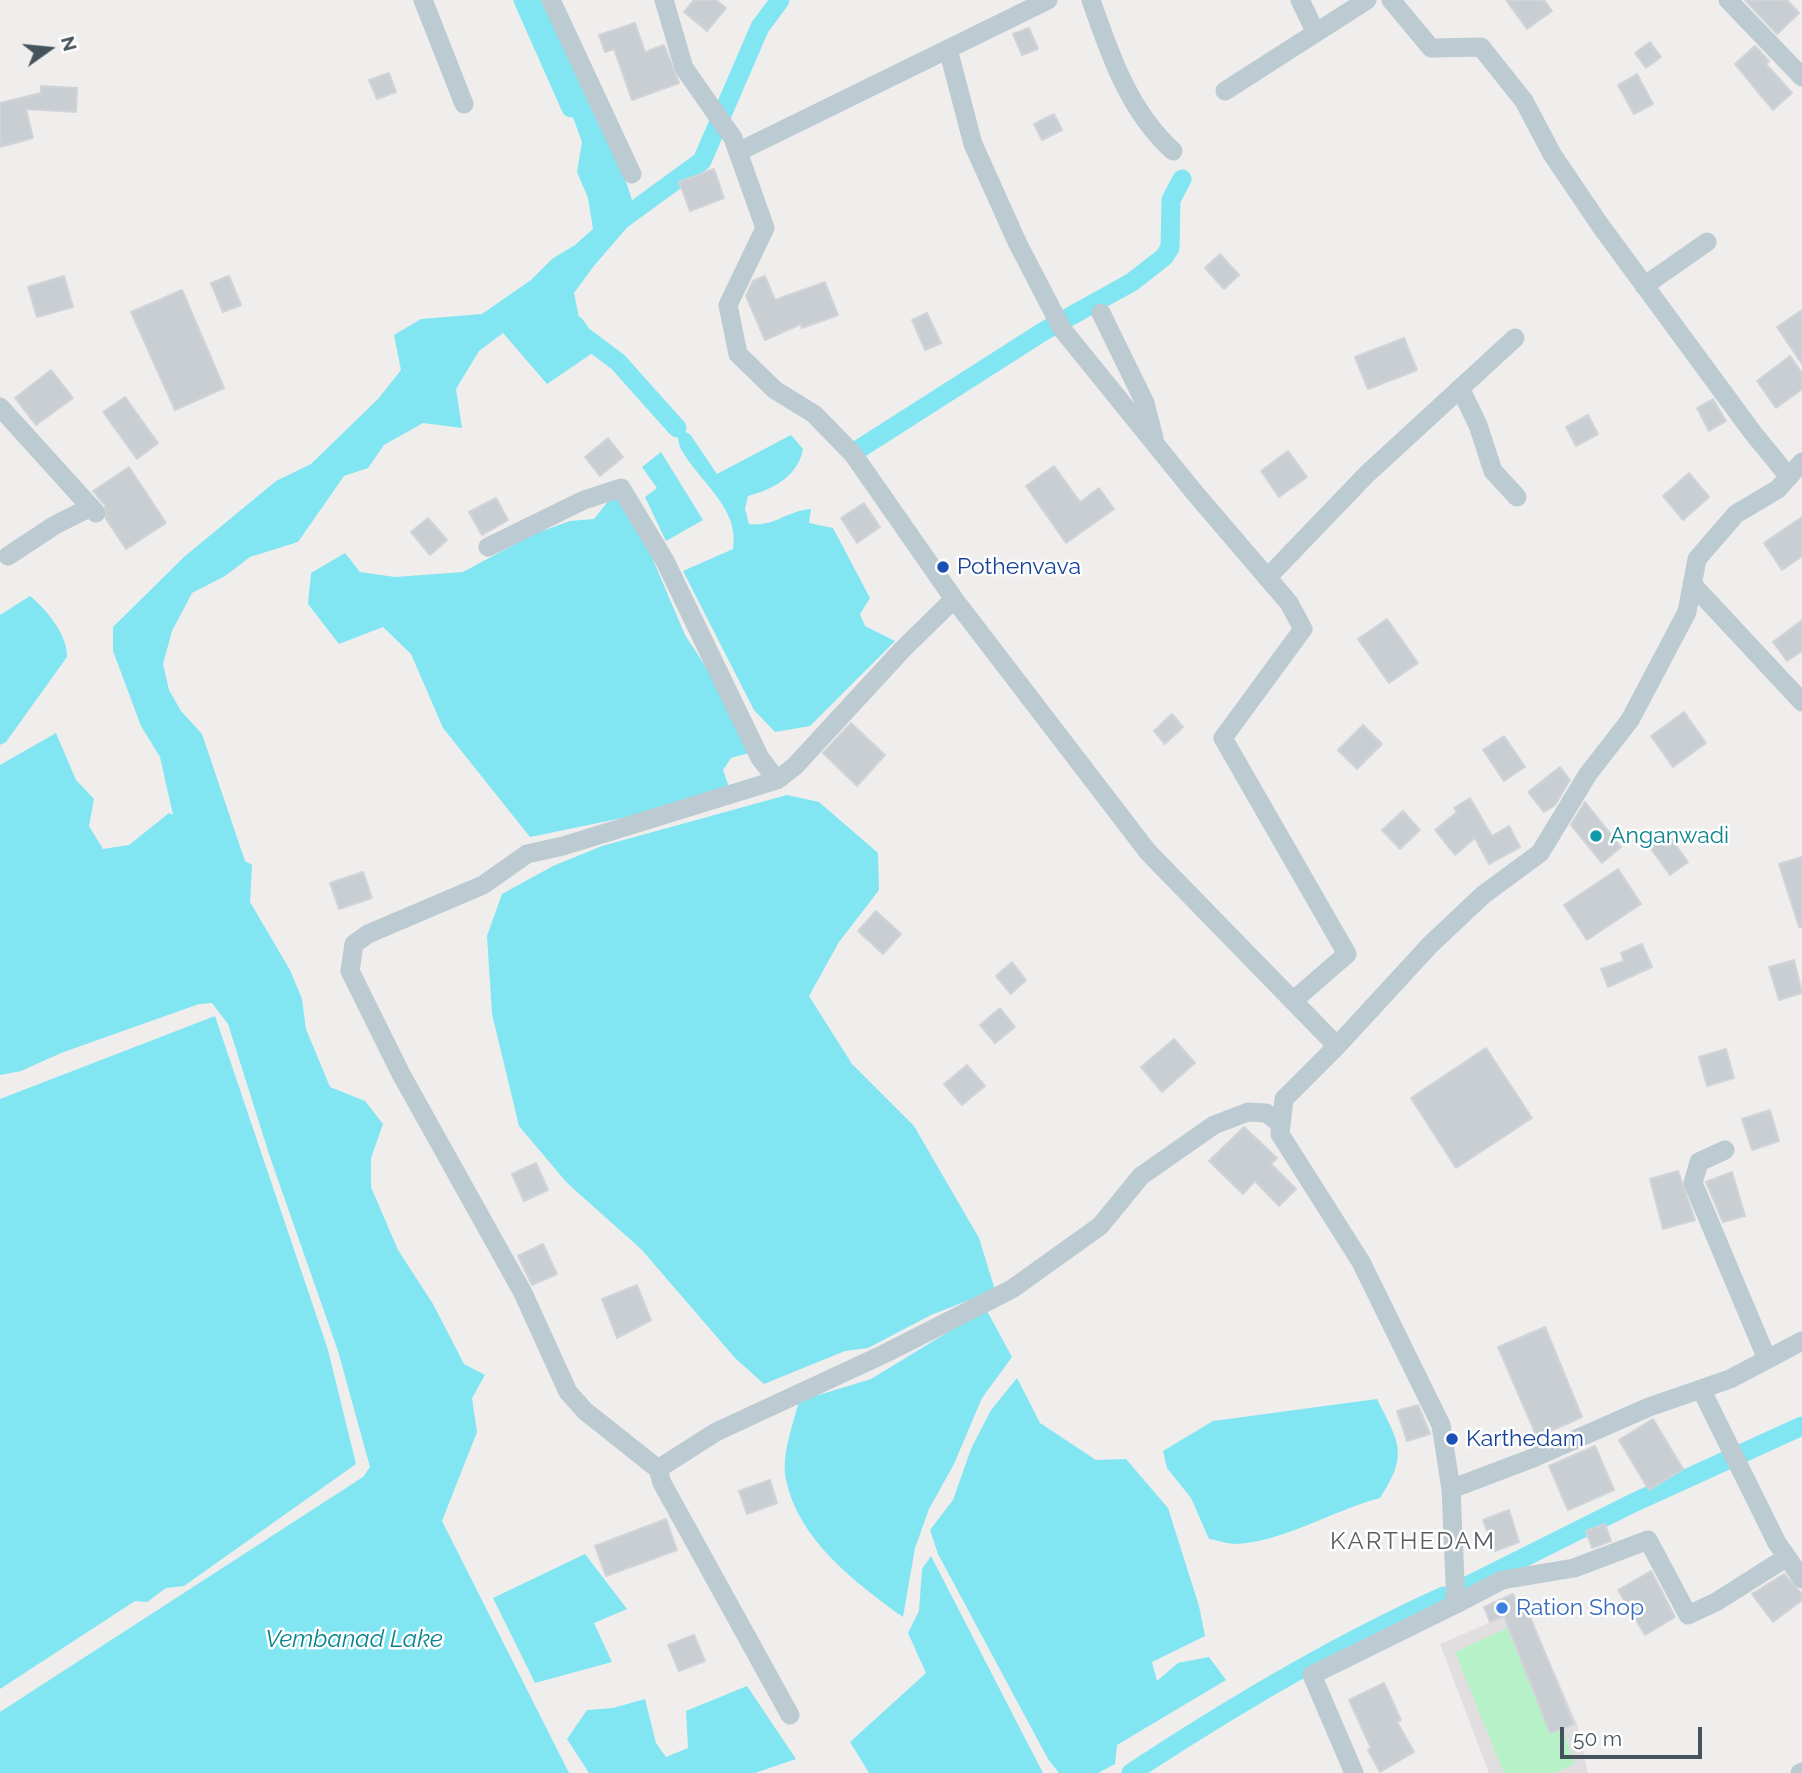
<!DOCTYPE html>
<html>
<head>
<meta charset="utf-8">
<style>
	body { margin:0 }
	#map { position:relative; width:1802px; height:1773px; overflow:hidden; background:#f0eded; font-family:Raleway,sans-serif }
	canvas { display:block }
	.north { position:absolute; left:14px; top:14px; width:70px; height:70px; -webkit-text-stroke:5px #fff; paint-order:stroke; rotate:75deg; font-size:19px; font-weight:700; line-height:28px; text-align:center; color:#44535c }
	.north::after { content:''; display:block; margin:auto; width:24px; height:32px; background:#44535c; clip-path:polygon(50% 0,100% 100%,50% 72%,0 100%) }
	.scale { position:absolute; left:1560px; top:1727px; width:142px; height:32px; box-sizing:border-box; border:4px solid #44535c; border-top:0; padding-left:9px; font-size:21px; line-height:24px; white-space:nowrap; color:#44535c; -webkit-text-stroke:5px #fff; paint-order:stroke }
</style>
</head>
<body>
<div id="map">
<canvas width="1802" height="1773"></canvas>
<div class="north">N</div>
<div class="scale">50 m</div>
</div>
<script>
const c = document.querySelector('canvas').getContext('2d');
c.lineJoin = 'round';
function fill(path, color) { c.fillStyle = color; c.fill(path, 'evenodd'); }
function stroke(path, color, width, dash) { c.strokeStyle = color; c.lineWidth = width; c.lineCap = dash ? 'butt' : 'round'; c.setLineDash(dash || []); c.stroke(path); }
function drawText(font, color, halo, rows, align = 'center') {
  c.font = font + ' Raleway,sans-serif'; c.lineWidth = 5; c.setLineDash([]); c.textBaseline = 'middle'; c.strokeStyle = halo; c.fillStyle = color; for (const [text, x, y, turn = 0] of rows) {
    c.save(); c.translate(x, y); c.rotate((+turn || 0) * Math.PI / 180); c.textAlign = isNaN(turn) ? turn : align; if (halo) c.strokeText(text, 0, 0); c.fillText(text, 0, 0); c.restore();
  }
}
fill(new Path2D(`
	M1526,1607L1577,1724L1588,1773H1489L1440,1644Z`), '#e1dedf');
fill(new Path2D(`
	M1507,1628L1550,1733L1563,1728L1574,1764L1555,1773H1504L1455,1652Z`), '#b7f1c8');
fill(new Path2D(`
	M521,0H541L624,175L637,216L593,267L574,293L580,323L597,350L547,384L503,333L479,351L456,389L462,428L423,423L384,445L368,468L344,476L298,542L250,557L225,576L192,593L172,631L163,664L169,690L181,711L202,734L245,861L252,865L250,902L290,970L302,999L306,1029L330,1087L365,1101L383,1124L371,1158V1187L398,1250L433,1304L464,1364L485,1375L472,1398L477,1432L442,1521L569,1773H0V1712L363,1477L370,1467L338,1351L270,1157L228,1024L212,1003L199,1004L61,1053L21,1071L0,1075V765L56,733L76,780L94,799L89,826L103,849L129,845L169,813L173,815L160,757L141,726L113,651V627L184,557L276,481L311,464L378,399L401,370L394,335L421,319L482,314L531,280L552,259L575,245L593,229L588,198L577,172L582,142L554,65Z
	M677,428L690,434L717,474L791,435L803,449C798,476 774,489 748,496L745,509L749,524C776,527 785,511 811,509L809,523L833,528L870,598L860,614L865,626L895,641L810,726L775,732L754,710L683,571L733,549C740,508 700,483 681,449C678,444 678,435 677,428Z
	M661,452L703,520L666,541L645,497L657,488L642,467Z
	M613,495L621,500L648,548L685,635L717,684L753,752L731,758L723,770L730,790L666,809L530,837L443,728L411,654L383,627L339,644L308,604L311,573L345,553L360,572L395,577L463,572L534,534L570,521L594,519Z
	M30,596C46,609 68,635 67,657L6,742L0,745V615Z
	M787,795L819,802L878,853L879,890L839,942L809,996L852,1064L914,1126L979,1238L995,1290L931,1315L868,1348L845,1351L764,1384L735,1358L641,1249L567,1183L519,1126L492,1014L487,936L502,894L553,866L602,846Z
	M215,1016L328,1350L356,1464L184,1586L166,1588L147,1602L135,1601L0,1689V1099Z
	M986,1309L1012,1357L982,1398L954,1464L929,1509L915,1548L903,1617C857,1584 799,1541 786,1480C781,1455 793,1425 799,1401L871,1379Z
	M1017,1378L1040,1423L1096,1460L1126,1459L1168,1508L1199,1606L1205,1636L1152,1662L1157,1681L1178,1663L1209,1657L1226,1680L1117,1745L1115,1764L1098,1773H1059L1048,1759L938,1554L930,1530L953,1500L971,1449L991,1410Z
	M1377,1399C1399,1443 1409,1454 1380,1498C1334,1510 1283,1542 1236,1544C1227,1544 1217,1540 1209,1539L1191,1498L1167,1468L1163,1451L1213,1421Z
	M585,1554L627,1609L594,1623L612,1662L535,1683L493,1598Z
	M931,1556L1043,1773H869L850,1742L926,1673L908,1633L919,1611L922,1569Z
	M747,1686L796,1759L755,1773H589L567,1739L587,1710L613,1708L645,1699L656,1743L666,1757L688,1748L686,1711Z`), '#81e6f2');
stroke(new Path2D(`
	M523,0L571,108
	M621,220L702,161L760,27L780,0
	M575,325L582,335L618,362L677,428
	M856,451L1044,331L1132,282L1164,257L1170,248L1171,200L1182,179
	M1467,1586L1633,1503L1802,1426
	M1131,1773C1231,1707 1335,1645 1444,1596`), '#81e6f2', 19);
const building = new Path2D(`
	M694,0H716L726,8L707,31L684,12Z
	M1506,0H1544L1552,11L1527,29Z
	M1745,0H1787L1799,13L1777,34Z
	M635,23L645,52L664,45L679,83L632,100L614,49L605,52L599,35Z
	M1029,28L1038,49L1022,55L1013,34Z
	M1650,42L1661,57L1646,68L1635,53Z
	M1755,46L1769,61L1766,64L1792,93L1773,110L1735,64Z
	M389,73L396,92L377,99L369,80Z
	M1637,74L1653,104L1634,114L1618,85Z
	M41,86L77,88L76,112L26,109L33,138L0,147V103L41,93Z
	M1054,114L1062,130L1042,140L1034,124Z
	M714,169L724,198L690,211L679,182Z
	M1220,254L1239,275L1224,289L1205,268Z
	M64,276L73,307L37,317L28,287Z
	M229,276L241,305L223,312L211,283Z
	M765,276L775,300L825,282L838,315L802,328L801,324L765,340L746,296L753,281Z
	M182,290L224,388L175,410L131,312Z
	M1802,310V364L1777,327Z
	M927,313L941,343L925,350L912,320Z
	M1404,338L1417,370L1368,389L1355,357Z
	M1790,356L1802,373V389L1776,408L1757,381Z
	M51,370L73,398L36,425L15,398Z
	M125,397L158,443L137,459L103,412Z
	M1713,399L1726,421L1709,431L1697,408Z
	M1588,415L1598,434L1576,446L1566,427Z
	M608,438L623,457L600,476L585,457Z
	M1288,451L1307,477L1279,497L1261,471Z
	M1054,466L1080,502L1099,488L1114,509L1066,543L1026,486Z
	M129,467L166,523L126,549L106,519L105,505L93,491Z
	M1689,473L1709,497L1683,520L1663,496Z
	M496,498L508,520L482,535L469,512Z
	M864,503L880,527L857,543L841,518Z
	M1802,517V556L1782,570L1764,543Z
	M428,518L447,540L430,555L411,532Z
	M1387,619L1418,663L1389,683L1358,639Z
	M1802,620V651L1787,661L1773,642Z
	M1684,712L1706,743L1673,767L1651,736Z
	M1172,714L1183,727L1165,744L1154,731Z
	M851,723L885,755L857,786L823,753Z
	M1363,725L1382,744L1357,769L1338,750Z
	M1504,736L1525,767L1504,781L1483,750Z
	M1560,767L1570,780L1555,805L1544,812L1528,792Z
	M1470,798L1492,836L1509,826L1520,847L1489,864L1475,838L1455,855L1435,830L1457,812L1454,808Z
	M1585,802L1621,847L1602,863L1571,825Z
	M1403,811L1420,830L1400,849L1382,830Z
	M1667,833L1688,862L1670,875L1649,846Z
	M1802,857V927H1799L1779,864Z
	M1618,869L1641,904L1587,940L1564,905Z
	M363,872L372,898L339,909L330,883Z
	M876,911L901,934L883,954L858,931Z
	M1642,944L1652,967L1608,987L1601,969L1624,961L1621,953Z
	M1794,960L1802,993L1779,1000L1769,967Z
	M1012,962L1026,980L1011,994L996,976Z
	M1000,1008L1015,1027L995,1043L980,1025Z
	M1174,1039L1195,1063L1162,1092L1141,1067Z
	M1486,1048L1532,1118L1456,1168L1411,1098Z
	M1726,1049L1734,1078L1707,1086L1699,1057Z
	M967,1065L985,1086L962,1105L944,1084Z
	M1770,1110L1779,1141L1752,1150L1742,1119Z
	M1244,1127L1277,1158L1271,1164L1296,1189L1279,1206L1255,1181L1243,1194L1209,1161Z
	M536,1163L548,1190L524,1201L512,1174Z
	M1678,1171L1695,1220L1663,1229L1650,1179Z
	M1732,1172L1745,1216L1723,1222L1706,1182Z
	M543,1244L557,1274L532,1285L518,1256Z
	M637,1285L651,1320L617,1338L602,1299Z
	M1545,1327L1582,1417L1537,1437L1498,1347Z
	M1418,1405L1430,1434L1407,1441L1397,1411Z
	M1653,1419L1683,1469L1649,1490L1619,1440Z
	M1595,1446L1614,1490L1568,1510L1549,1466Z
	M770,1480L777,1503L747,1514L739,1491Z
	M1509,1510L1519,1542L1495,1551L1483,1520Z
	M666,1519L677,1550L606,1576L595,1546Z
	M1605,1524L1611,1541L1592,1548L1586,1531Z
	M1651,1571L1675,1617L1645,1635L1618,1590Z
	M1784,1574L1802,1594V1600L1773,1622L1752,1594Z
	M1513,1594L1520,1610L1526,1607L1574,1724L1550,1733L1504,1616L1490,1622L1484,1607Z
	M694,1635L705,1661L679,1671L668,1645Z
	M1384,1683L1401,1720L1397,1722L1414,1752L1380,1772L1368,1750L1371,1748L1349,1700Z`);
fill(building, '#c9ced2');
stroke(building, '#d0d4d9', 2);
stroke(new Path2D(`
	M423,0L464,104
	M551,0L632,174
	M664,0L684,68L733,138L765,228L728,305L738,354L775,390L814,414L853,454L954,599L1148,852L1337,1046L1284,1099L1280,1134L1361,1262L1441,1425L1451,1489L1456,1604L1312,1675L1354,1773
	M1091,0C1110,55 1129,111 1173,151
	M1300,0L1316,33
	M1391,0L1431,48L1481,47L1524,101L1552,154L1600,225L1753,433L1789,477
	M1728,0L1802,77
	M948,49L973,144L1017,242L1062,329L1194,492L1289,603L1303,629L1223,738L1347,954L1293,1001
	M1225,91L1367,0
	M738,152L1048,0
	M1644,286L1707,242
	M1101,313L1145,403L1154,438
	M1460,388L1478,425L1493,471L1517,497
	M0,407L96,513
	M488,547L584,500L621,488L665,561L760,758L777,780
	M8,556L55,525L91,507
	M1267,578L1367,474L1515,338
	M1692,584L1802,702
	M1337,1046L1430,945L1483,895L1540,853L1588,774L1630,720L1687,612L1697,559L1736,514L1778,489L1802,462
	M1725,1150L1699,1162L1693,1183L1767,1359
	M658,1469L716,1432L884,1354L1012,1289L1100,1226L1141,1176L1214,1125L1248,1112L1266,1113L1281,1124
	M1451,1489L1533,1458L1649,1407L1730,1379L1802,1341
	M1787,1557L1802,1579
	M1456,1604L1502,1580L1574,1568L1648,1540L1688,1615L1716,1602L1787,1557L1777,1543L1701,1389
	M790,1715L662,1483L658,1469L585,1411L568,1392L523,1293L401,1074L350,971L354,944L368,934L483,885L527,854L563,846L777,780L795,766L902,650L954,599
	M1800,1773L1802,1772`), '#bccad1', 19);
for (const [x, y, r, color] of [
	[943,567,7,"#1a4fb4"],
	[1596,836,7,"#0f9aa8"],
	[1452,1439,7,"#1a4fb4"],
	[1502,1608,7,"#3f7fe0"]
]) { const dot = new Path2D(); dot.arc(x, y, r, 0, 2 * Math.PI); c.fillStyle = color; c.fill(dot); stroke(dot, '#fff', 2.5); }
drawText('23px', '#164399', '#fff', [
	["Pothenvava",957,567],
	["Karthedam",1466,1439]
], 'left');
drawText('23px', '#0d838f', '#fff', [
	["Anganwadi",1610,836]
], 'left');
drawText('23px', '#366cbe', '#fff', [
	["Ration Shop",1516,1608]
], 'left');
c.letterSpacing = '2px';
drawText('24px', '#595e63', '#fff', [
	["KARTHEDAM",1413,1542]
]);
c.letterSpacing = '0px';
drawText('italic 24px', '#068390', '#fff', [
	["Vembanad Lake",354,1640]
]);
</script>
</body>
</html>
